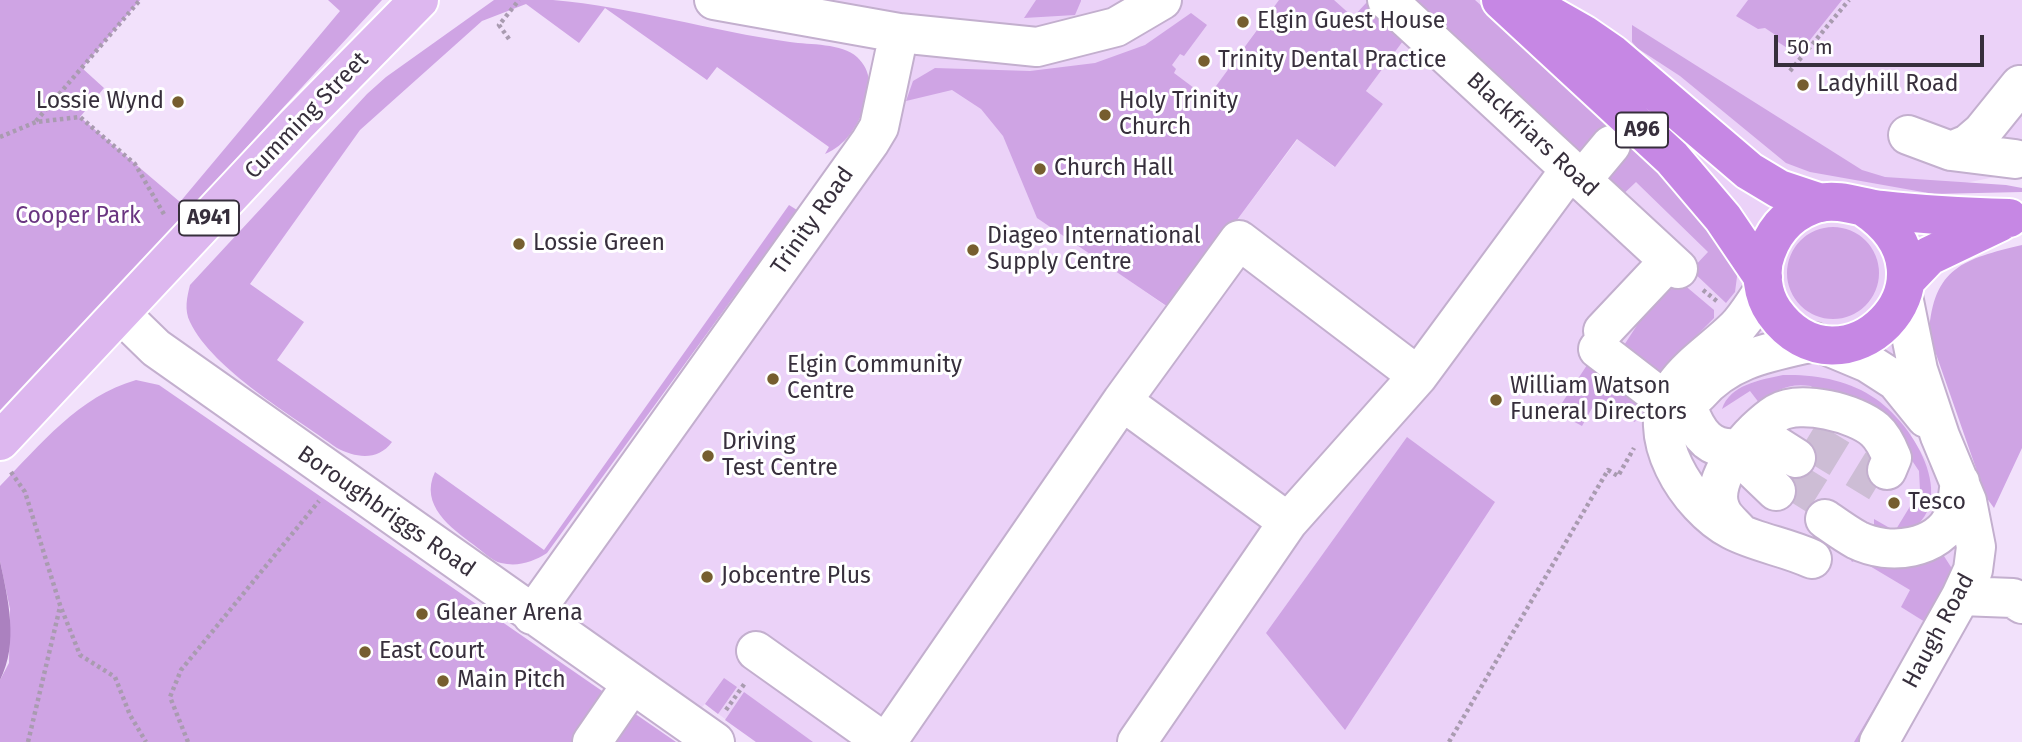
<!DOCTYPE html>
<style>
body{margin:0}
#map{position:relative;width:2022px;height:742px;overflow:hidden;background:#f2e1fb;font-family:"Fira Sans",sans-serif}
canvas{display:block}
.scale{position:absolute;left:1774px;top:35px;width:210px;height:32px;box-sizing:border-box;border:4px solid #372f3c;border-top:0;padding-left:9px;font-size:21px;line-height:24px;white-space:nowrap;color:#372f3c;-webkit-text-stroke:5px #fff;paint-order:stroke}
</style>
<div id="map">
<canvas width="2022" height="742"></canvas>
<div class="scale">50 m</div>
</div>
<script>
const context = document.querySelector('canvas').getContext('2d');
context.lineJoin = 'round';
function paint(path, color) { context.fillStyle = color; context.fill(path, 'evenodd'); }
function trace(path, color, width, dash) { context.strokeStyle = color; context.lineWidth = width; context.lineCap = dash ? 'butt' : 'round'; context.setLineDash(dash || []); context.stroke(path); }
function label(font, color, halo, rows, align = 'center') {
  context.font = font + ' "Fira Sans",sans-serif'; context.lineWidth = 6; context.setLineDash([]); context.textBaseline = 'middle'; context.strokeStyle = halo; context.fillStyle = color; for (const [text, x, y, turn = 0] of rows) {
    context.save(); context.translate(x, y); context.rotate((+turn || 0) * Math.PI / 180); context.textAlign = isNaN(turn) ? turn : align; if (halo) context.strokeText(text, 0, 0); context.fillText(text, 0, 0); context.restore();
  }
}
paint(new Path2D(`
 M794,0H1153L1062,38Z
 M1170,0H2022V151L2000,176L1925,191L1928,274L1917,297L1911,436L1945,491L1960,558L1859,742H756L705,704L689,720L538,613L882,128L902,36L1037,50ZM1265,18L1406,37L1366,91L1383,104L1334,167L1298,139L1170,309L1097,258Z`), '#ebd2f8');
paint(new Path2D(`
 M0,0H140L82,68L104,88L80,117L180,202L340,11L328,0H382L0,416Z
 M494,0C514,0 534,0 553,0C633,7 711,31 790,42C810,45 842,43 857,57C872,71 871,88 865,106C857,127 846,145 825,154L829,147L717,67L707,80L605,8L579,43L526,4L482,21L360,130L250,284L304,322L277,360L392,442C378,461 356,458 337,448C293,416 213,370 190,322C184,310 187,297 190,285L367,94L386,77Z
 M1036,0H1081V1L1075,15L1024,18Z
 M1279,0H1334L1353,17L1368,1L1406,37L1366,91L1383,104L1335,167L1297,139L1171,309L1037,218L1003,136L981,109L952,90L906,101L913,81L935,68L1030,71L1095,63L1145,45L1191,13L1207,25L1184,56L1180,54L1172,65L1176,69L1174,73L1206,97L1197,112Z
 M1397,0H1475L1681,185L1738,269L1735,292L1726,303L1691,270L1708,252L1636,182L1618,199Z
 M1748,0H1842L1798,55L1778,42L1777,36L1765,28L1758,29L1736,16Z
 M1632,25L1862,170L1885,177L2006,185L2022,188V192L1934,194L1810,172L1786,163L1680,76L1637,48L1632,42Z
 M789,205L797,210L547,553C533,562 518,567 501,563C492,561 482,551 474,545C451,528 419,505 435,472L544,550Z
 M1787 273a46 46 0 1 1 92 0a46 46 0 1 1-92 0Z
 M2022,245V448L1994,508L1986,497L1929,334C1933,267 1964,259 2022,245Z
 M1676,278L1714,310V318L1653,380L1619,353L1654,299Z
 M1593,356L1646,395L1635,422L1596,401L1582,426L1556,412Z
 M1783,375C1814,374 1850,380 1876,399C1920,430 1967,517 1891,539L1874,529V519L1895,531L1920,490L1919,471L1884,419L1838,398L1819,395L1811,386C1789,383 1776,389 1760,404L1750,391L1722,409C1730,385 1759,380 1783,375Z
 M136,380L159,385L676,742H0V680L9,663L10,609L0,561V486C40,445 79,396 136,380Z
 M1407,437L1495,502L1345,730L1266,633Z
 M1859,552C1889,568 1912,575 1942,553L1951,567L1954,582L1859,742H1854L1925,622L1901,607L1910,590L1858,559L1852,562L1850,558Z
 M724,678L737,687L718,714L705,704Z
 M744,692L813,742H756L725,720Z`), '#cfa4e4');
paint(new Path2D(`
 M0,561C8,599 19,643 0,680Z`), '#ab81bf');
trace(new Path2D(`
 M1807,439L1879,483
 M1785,476L1833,506`), '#cdbdd5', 38, [38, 19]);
const minor = new Path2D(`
 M714,0L899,33
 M1387,0L1678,269
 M1908,135L1951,151L1968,144L1982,132L2020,85
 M1951,151L2015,159
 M1581,181L1611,145
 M1764,290C1755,302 1747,317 1736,328C1716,348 1690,364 1674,387C1641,433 1688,507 1732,530C1757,543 1786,547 1812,559
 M120,313L156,348L715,742
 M1603,331L1669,261
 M1825,345L1868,363L1896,381L1926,418
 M1598,349L1655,393L1689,410C1697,433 1710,451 1737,448L1752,468L1776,491
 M1418,376L1569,171
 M1698,394C1729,358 1770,352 1814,342
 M1122,401L1239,240L1418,376L1288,522
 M1755,432L1796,458
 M1825,519C1835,526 1846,534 1857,540C1889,556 1939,550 1954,515C1958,505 1958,493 1960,482
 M1738,531C1733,525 1724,518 1721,510C1706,479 1753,428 1777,413C1800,399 1856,413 1875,430C1883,437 1888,448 1892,458L1887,470
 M1961,596L2013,598L2022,604
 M532,615L870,142L879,127L899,33L1037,47L1116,27L1162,0
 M756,651L884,742
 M592,742L632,684
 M887,742L1122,401L1288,522L1137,742
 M1879,742L1961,596L1973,570L1976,547L1967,501L1940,436L1918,370L1903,296`);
const major = new Path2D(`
 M0,441L297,124L419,0`);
const highway = new Path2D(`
 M1501,0L1672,158L1723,218L1763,277
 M1523,0L1583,34L1612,54L1749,171L1779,189L1821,203
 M1865,208C1973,280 1841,406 1774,312C1762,295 1759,270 1767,251C1776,227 1793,210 1819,203C1840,198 1861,208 1882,210C1925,215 1967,217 2009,218
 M1907,279L1929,256L2000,222`);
trace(minor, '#c3afce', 42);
trace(major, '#fff', 42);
trace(highway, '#fff', 42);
trace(new Path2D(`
 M509,39L499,25L519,0
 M1790,71L1849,0
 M36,121L140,0
 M0,137L36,122L80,117L135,164L165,216
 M1703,290L1718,302
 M11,472L25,492L60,605L80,655L115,677L130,715L146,742
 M726,710L745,683
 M28,742L60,607
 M188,742L170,697L181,670L319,501
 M1449,742L1608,470L1618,476L1634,448`), '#a99bb0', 4.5, [3.5, 3.5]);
trace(minor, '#fff', 38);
trace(major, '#ddb7ef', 38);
trace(highway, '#c687e4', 38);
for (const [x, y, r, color] of [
 [1243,22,7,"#765e2f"],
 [1204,61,7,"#765e2f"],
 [1803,85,7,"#765e2f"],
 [178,102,7,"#765e2f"],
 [1105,115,7,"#765e2f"],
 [1040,169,7,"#765e2f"],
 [519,244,7,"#765e2f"],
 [973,250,7,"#765e2f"],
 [773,379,7,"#765e2f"],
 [1496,400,7,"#765e2f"],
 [708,456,7,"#765e2f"],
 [1894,503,7,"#765e2f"],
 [707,577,7,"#765e2f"],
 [422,614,7,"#765e2f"],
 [365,652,7,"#765e2f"],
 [443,681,7,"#765e2f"]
]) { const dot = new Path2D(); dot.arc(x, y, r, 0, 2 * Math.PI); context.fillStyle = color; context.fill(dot); trace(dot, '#fff', 2.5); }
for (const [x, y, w] of [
 [1642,130,52],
 [209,218,60]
]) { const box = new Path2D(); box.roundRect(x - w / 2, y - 17.5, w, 35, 5); context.fillStyle = '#fff'; context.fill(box); trace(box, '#372f3c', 2); }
label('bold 21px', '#372f3c', null, [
 ["A96",1642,130],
 ["A941",209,218]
]);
label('23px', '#372f3c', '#fff', [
 ["Elgin Guest House",1257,22],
 ["Trinity Dental Practice",1218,61],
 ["Ladyhill Road",1817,85],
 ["Lossie Wynd",164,102,"right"],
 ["Holy Trinity",1119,102],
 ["Church",1119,128],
 ["Church Hall",1054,169],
 ["Diageo International",987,237],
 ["Supply Centre",987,263],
 ["Lossie Green",533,244],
 ["Elgin Community",787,366],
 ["Centre",787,392],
 ["William Watson",1510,387],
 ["Funeral Directors",1510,413],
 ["Driving",722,443],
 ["Test Centre",722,469],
 ["Tesco",1908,503],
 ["Jobcentre Plus",721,577],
 ["Gleaner Arena",436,614],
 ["East Court",379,652],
 ["Main Pitch",457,681]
], 'left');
label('23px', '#372f3c', '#fff', [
 ["Cumming Street",307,116,-46],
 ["Blackfriars Road",1532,135,43],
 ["Trinity Road",813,221,-55],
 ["Boroughbriggs Road",386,512,35],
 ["Haugh Road",1939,631,-62]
]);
label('23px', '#6a3581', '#fff', [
 ["Cooper Park",78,217]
]);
</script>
